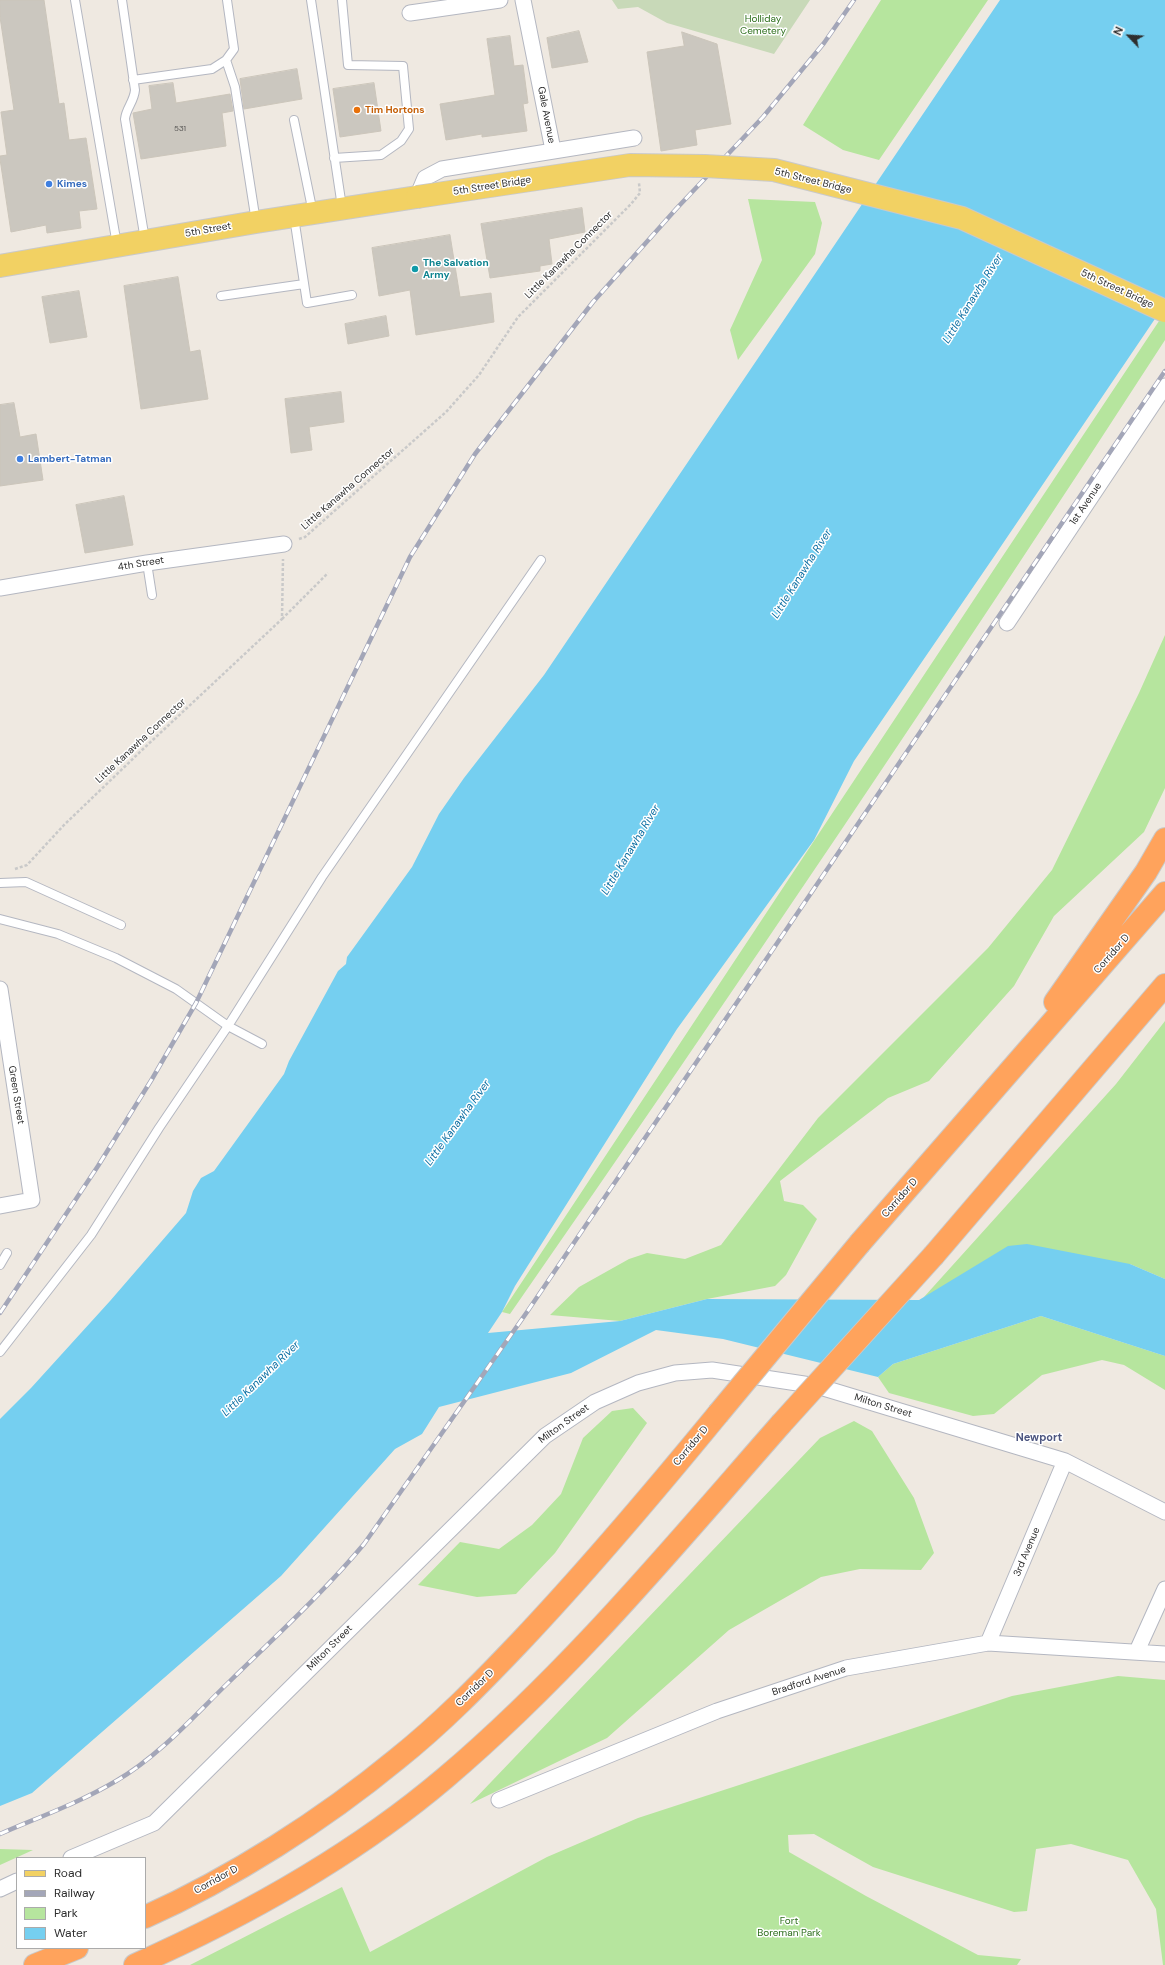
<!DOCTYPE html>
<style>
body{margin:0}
#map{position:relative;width:1165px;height:1965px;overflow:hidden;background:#efe9e1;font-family:"DM Sans",sans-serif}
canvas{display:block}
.legend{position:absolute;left:16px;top:1857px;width:130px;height:92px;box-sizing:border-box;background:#fff;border:1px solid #ababab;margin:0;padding:5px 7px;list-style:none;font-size:12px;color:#2e2e2e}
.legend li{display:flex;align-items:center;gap:8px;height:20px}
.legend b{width:20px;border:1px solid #ababab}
.north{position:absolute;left:1109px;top:16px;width:40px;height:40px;-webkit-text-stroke:3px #fff;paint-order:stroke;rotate:295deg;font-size:11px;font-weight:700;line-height:16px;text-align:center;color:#2e2e2e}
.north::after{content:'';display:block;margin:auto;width:14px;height:18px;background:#2e2e2e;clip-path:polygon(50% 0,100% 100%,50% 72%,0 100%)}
</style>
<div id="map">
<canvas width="1165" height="1965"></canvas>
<ul class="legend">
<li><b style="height:5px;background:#f2d163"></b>Road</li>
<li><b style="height:5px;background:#a3a6b8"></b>Railway</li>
<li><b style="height:11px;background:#b6e59e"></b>Park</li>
<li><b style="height:11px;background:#75cff0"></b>Water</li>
</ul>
<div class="north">N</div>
</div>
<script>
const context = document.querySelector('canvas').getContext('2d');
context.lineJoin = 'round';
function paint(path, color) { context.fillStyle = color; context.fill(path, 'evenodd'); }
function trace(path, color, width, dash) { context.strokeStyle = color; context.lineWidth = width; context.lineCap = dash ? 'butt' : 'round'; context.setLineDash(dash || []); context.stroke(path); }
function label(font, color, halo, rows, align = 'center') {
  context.font = font + ' "DM Sans",sans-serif'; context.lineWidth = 3; context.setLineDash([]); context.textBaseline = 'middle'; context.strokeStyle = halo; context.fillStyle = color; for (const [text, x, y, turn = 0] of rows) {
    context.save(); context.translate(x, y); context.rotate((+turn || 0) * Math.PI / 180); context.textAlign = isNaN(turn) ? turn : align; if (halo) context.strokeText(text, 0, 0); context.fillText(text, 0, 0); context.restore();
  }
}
paint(new Path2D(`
 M881,0H988L879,160L843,150L803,125Z
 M748,199L815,202L822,223L815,254L738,360L730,330L762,260Z
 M1165,312V340C952,669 733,993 510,1314L502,1312C723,979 943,645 1165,312Z
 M1165,635V788L1144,832L1054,916L1014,986L929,1081L888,1098L780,1181L784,1201L803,1205L817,1219L786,1275L775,1286L707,1299L620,1321L550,1315L579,1287L629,1259L647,1253L685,1259L721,1245L818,1118L988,948L1052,870L1139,693Z
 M1165,1021V1279L1130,1264L924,1297L1116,1084Z
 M1041,1316L1165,1356V1390L1124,1365L1102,1360L1042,1375L994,1414L973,1416L889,1393L878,1377L893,1364Z
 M633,1408L647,1423L555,1553L516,1594L477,1597L418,1585L460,1542L499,1549L532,1525L561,1494L583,1438L612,1411Z
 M854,1421L872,1431L914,1498L934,1553L921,1570L860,1569L821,1577L729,1630L607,1738L470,1804L820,1438Z
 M1118,1676L1165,1680V1965H1163L1156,1909L1128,1860L1071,1844L1036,1849L1027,1911L1014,1912L873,1867L814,1834L788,1835L789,1852L866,1896L978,1955L1021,1959L1017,1965H190L342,1887L370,1952L547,1857L638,1818L1012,1696Z
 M0,1849L33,1850L0,1865Z`), '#b6e59e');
paint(new Path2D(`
 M612,0H810L774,54L667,23L638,7L618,9Z`), '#c8d9b8');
paint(new Path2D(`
 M1000,0H1165V304L991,561L854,761L814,840L677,1029L515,1286L502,1312L488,1333L620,1321L707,1299L919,1300L1008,1246L1027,1244L1130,1264L1165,1279V1356L1041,1316L893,1364L878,1377L723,1339L656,1330L571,1373L439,1407L422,1434L395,1449L281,1576L32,1793L0,1806V1419L31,1388L110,1301L186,1213L193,1191L201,1178L214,1171L284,1074L289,1061L338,971L346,964L347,957L412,867L439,814L464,778L544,675Z`), '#75cff0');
const building = new Path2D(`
 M0,0H44L59,104L64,103L69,140L86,138L97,209L79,211L81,228L47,233L46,225L11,232L0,159V156L7,155L1,112L14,110L0,17Z
 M579,31L588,62L552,68L547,38Z
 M682,32L717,44L731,124L695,130L697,145L661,151L647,52L684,46Z
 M510,36L514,66L523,65L528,103L523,104L527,131L482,137V134L446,140L440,104L495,95L487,39Z
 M297,69L302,99L244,109L240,79Z
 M173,83L176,103L230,94L233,111L222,113L226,146L141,159L133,113L152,109L149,86Z
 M374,83L381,131L340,137L333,89Z
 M582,208L585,232L549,239L552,264L540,266V271L490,278L481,224Z
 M450,235L460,297L491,293L494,322L416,335L410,290L379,296L372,248Z
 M178,277L190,352L200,350L208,399L141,409L124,286Z
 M79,291L87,337L50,343L42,297Z
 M386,316L389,336L348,344L345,324Z
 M341,392L344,422L309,427L312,450L291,453L285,399Z
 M14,403L20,437L36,434L43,480L0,486V405Z
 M124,496L133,545L85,553L76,505Z`);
paint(building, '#cbc7bf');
trace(building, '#cbc5ba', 1);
const service = new Path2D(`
 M75,0L117,245
 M122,0L135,90C134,102 126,108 125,119L145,240
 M311,0L342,207
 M226,60L235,87L256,222
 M133,80L212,69L226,60L234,49L227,0
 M294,120L313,213
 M334,158L381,155L401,141L409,129L403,66L348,65L342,0
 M294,217L307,303L352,295
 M221,296L304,284
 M147,563L152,595
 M0,883L26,882L121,925
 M0,919L58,934L116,958L176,989L228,1026L262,1044
 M0,1265L7,1253
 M0,1352L91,1235L159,1128L228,1026L322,877L541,560`);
const minor = new Path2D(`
 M523,0L553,150
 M410,13L500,0
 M417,197L425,178L442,169L634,138
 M0,588L147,563L284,544
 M1007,623L1165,386
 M0,989L32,1200L0,1206
 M988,1643L1065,1461
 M1137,1651L1165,1589
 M499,1800L717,1711L846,1668L988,1643L1165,1654
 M71,1858L154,1823L545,1436L595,1402L638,1383L675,1373L712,1370L817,1386L1065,1461L1165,1512
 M0,1889L17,1881`);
const primary = new Path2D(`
 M0,266L256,222L417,197`);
const motorway = new Path2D(`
 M1055,1002L1146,872L1165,839
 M860,1243L1165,893
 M934,1255L1165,985
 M145,1917C232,1878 323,1820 397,1759C441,1724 481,1683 520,1642C589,1569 654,1492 718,1414
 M35,1965L77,1948
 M135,1965C245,1916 353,1856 445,1778C570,1672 674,1546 781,1424`);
trace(service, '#b4b7c1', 10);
trace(minor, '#b4b7c1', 17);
trace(primary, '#c9c9c9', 24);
trace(motorway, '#c9c9c9', 24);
trace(new Path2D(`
 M299,539L305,537L446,412L479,375L518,317L631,204L640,193L639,183
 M282,619L328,573
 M15,869L27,865L64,825L141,751L282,619L283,559`), '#c9c9c9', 2.5, [3, 2]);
trace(service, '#fff', 8);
trace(minor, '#fff', 15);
trace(primary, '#f2d163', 22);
trace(motorway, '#ffa35c', 22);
const rail = new Path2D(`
 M0,1313L98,1166L152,1079L196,1003L410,557L475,454L593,302L677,208L763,117L824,43L854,0
 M0,1834C39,1817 79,1803 116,1781C159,1756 193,1717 229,1682C275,1637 323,1593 364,1544L527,1312L1165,371`);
trace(rail, '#a3a6b8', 4.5);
trace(rail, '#fff', 3, [9]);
const primaryBridge = new Path2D(`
 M417,197L630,165L705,166L774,170L962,218L1165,311`);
const motorwayBridge = new Path2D(`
 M718,1414L860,1243
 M781,1424L934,1255`);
trace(primaryBridge, '#c9c9c9', 24, []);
trace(motorwayBridge, '#c9c9c9', 24, []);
trace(primaryBridge, '#f2d163', 22);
trace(motorwayBridge, '#ffa35c', 22);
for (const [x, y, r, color] of [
 [357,110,4,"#e8710a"],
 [49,184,4,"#3f7fe0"],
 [415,269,4,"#0f9aa8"],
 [20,459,4,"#3f7fe0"]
]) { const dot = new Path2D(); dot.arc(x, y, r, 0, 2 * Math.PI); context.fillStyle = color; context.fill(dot); trace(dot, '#fff', 1.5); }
label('8px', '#555452', null, [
 ["531",180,129]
]);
label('10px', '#2c6e1b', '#fff', [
 ["Holliday",763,19],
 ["Cemetery",763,31],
 ["Fort",789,1921],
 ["Boreman Park",789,1933]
]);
label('bold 10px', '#c56008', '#fff', [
 ["Tim Hortons",365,110]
], 'left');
label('10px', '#2e2e2e', '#fff', [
 ["Gale Avenue",546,115,79],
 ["5th Street Bridge",813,181,14],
 ["5th Street Bridge",492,186,-9],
 ["5th Street",208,230,-10],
 ["Little Kanawha Connector",569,255,-45],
 ["5th Street Bridge",1117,289,25],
 ["Little Kanawha Connector",348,489,-41],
 ["1st Avenue",1086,504,-56],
 ["4th Street",141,564,-9],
 ["Little Kanawha Connector",141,741,-43],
 ["Corridor D",1112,954,-49],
 ["Green Street",16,1095,81],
 ["Corridor D",900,1198,-49],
 ["Milton Street",883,1406,17],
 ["Milton Street",564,1424,-36],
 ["Corridor D",691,1446,-50],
 ["3rd Avenue",1027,1552,-67],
 ["Milton Street",330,1648,-45],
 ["Bradford Avenue",809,1681,-18],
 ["Corridor D",475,1688,-44],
 ["Corridor D",216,1880,-29]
]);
label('bold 10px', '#366cbe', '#fff', [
 ["Kimes",57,184],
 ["Lambert-Tatman",28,459]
], 'left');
label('bold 10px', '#0d838f', '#fff', [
 ["The Salvation",423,263],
 ["Army",423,275]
], 'left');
label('italic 11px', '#0d6fa3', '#fff', [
 ["Little Kanawha River",973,299,-58],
 ["Little Kanawha River",802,574,-58],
 ["Little Kanawha River",631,850,-59],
 ["Little Kanawha River",458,1123,-54],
 ["Little Kanawha River",261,1379,-44]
]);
label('bold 11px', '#4d5680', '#fff', [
 ["Newport",1039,1438]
]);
</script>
